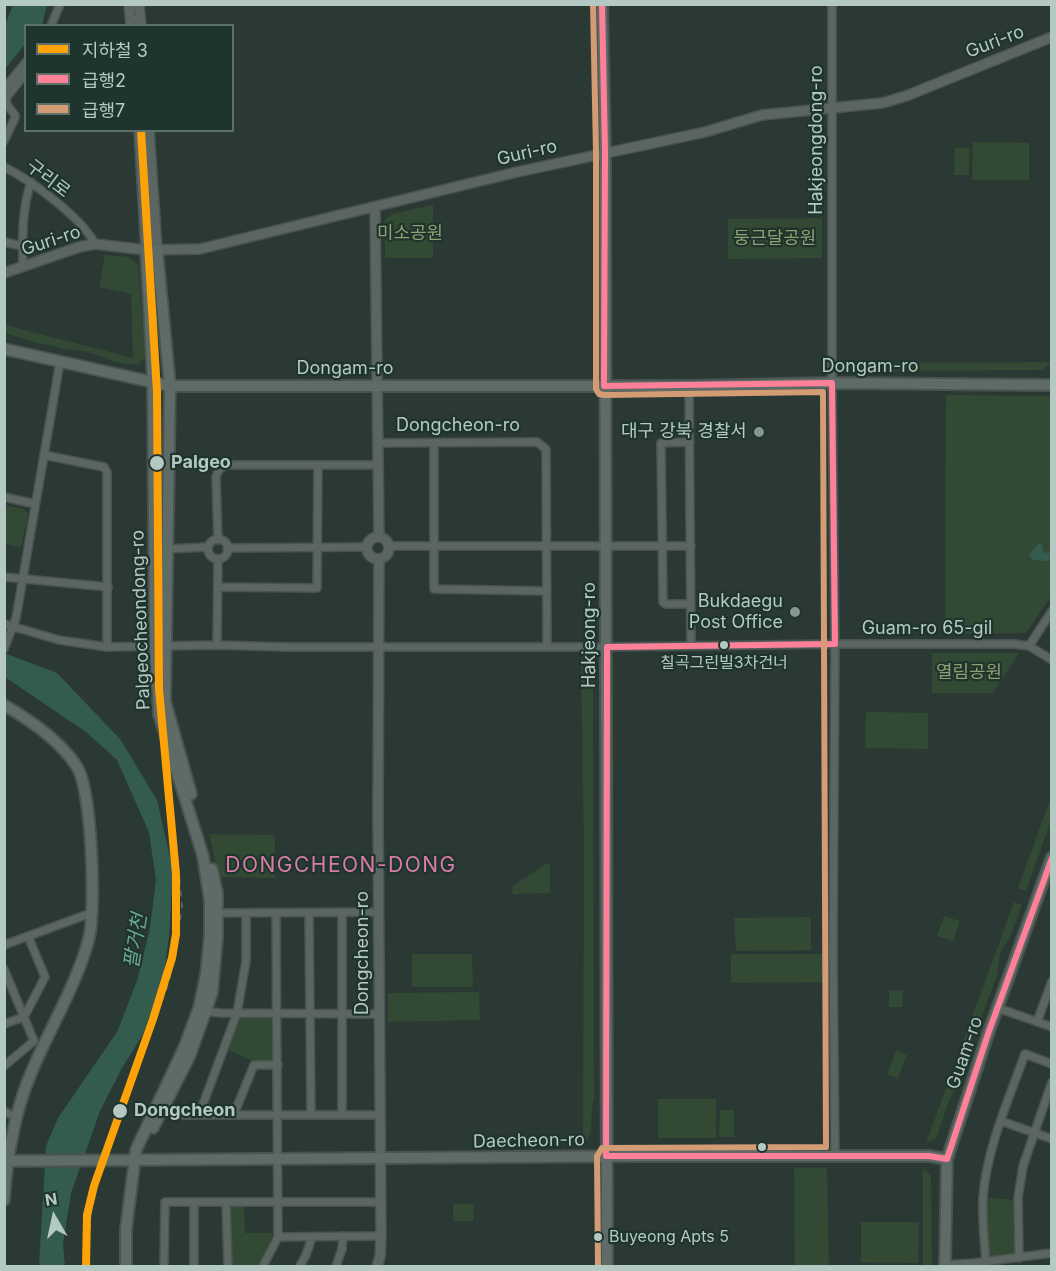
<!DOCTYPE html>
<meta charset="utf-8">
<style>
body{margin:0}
#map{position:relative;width:1056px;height:1271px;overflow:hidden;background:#2b3934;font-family:Inter,"Noto Sans KR",sans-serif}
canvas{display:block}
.frame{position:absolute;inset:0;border:6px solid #b5c9c3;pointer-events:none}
.legend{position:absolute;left:24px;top:24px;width:210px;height:108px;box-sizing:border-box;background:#1e342d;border:2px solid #5a7069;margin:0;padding:8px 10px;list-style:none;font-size:18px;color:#b5c9c3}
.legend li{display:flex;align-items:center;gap:12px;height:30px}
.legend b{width:30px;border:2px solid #5a7069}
.north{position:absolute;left:24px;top:1187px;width:60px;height:60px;-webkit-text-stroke:4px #1e342d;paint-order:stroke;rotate:351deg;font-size:16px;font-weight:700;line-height:24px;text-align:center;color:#b5c9c3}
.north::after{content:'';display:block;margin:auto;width:21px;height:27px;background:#b5c9c3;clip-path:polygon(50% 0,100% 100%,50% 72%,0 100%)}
</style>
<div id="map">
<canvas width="1056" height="1271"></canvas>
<div class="frame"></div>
<ul class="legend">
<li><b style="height:8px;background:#fda208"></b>지하철 3</li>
<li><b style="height:8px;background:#ff8098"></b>급행2</li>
<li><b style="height:8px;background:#d39c74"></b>급행7</li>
</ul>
<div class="north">N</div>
</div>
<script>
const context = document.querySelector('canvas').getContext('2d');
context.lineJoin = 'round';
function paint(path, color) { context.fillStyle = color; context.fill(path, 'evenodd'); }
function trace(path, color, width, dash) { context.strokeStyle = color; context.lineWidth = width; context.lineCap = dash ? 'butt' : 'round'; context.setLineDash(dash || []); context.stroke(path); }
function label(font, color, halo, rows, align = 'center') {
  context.font = font + ' Inter,"Noto Sans KR",sans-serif'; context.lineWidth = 4.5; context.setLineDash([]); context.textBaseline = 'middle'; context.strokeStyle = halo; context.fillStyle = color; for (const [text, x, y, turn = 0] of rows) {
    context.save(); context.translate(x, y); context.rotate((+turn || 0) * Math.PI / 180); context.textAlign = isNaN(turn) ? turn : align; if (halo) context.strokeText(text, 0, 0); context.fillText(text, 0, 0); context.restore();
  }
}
paint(new Path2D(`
 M973,142L1029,143V180H972Z
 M955,148H969V175H954Z
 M433,205V258H385V220L392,214Z
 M822,218V258L728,259V219Z
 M105,255L129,257L138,264L145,357L139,364C119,367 105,356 86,352C80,350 74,350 68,349C47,346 25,339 5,333V325L133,358L131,294L99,287Z
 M1051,362L1043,370L850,371L841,363Z
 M946,395L1051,396V596L1026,633L945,634Z
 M5,505L23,509L28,514L21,548L5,544Z
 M932,653H1019L993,693H932Z
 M581,657H584L593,667L594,1098C588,1119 597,1128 583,1147L584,847Z
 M866,712L928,713V749L865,748Z
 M1051,797V820L1026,891L1018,888Z
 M209,834L275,835V878L219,877Z
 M546,864H550V893L512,894L513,886Z
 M1014,902L1022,905L1010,937L1000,953L997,975L954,1091L948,1103L936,1139L926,1143Z
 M944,916L960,921L953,941L937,936Z
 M811,917V950L736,951L734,918Z
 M412,954H472L473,987H412Z
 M731,954H824V982L731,983Z
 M889,990H903L902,1007H889Z
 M479,992L480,1020L388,1022V993Z
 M242,1018H270L275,1022V1059L271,1063L256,1062L228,1050L239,1022Z
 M896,1051L907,1055L898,1078L887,1075Z
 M658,1099H716V1138H658Z
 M720,1110H734V1137H719Z
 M794,1168H827L829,1266H795Z
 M923,1168L931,1176L932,1266H923Z
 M986,1197L1014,1200L1013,1225L1016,1250L1013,1255L993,1257L989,1253L986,1219Z
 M453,1204H474L473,1221H453Z
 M229,1205H244L245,1233H273L259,1266H230Z
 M861,1222H919L918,1263L861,1262Z`), '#324934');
paint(new Path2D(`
 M13,5H47L42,25L26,26L25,44L5,69V25Z
 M1038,544H1042L1044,553L1051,552V559L1048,561L1033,560L1029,555Z
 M4,653L57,673L120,739L157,800L173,870L169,936L163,980L142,1036L122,1068L100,1111L71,1193L63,1244L65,1266H39L46,1146L58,1118L117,1032L137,981L150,928L156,880L149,832L117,760L86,732L5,677Z`), '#335c4e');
const minor = new Path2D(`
 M832,4V383L835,644L833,950L835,1156
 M51,26L60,4
 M4,89L26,62
 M4,141L15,118V115L7,105L6,98L26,73
 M4,167C31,180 82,218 95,244
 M4,242L22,246
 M23,267C22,238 22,209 31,182
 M689,386L691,645
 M690,442L661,443L663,602L666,604H691
 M378,443L537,442L546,449L547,646
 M434,443V589L547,591
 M44,455L104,467L107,472V647
 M4,497L35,504
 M208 549a10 10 0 1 1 20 0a10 10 0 1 1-20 0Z
 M218,540L216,477L219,469L227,465H377
 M389,546H691
 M227,548L367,547
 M167,549L208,547
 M4,577L108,587
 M218,587L317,588L318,465
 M4,624L59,640L107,647L217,645L286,647H607L835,644H1014L1029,646L1052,660
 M217,645L218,559
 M1029,646L1052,611
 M4,649L16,618L60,362
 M217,913L379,912
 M309,913L311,1114
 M4,945L91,913
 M4,969L34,1041
 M998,1008L1052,1027
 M205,1011L220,1013L380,1014
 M1037,1022L1052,981
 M4,1024L24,1017L45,977L28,936
 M4,1066L34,1041
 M4,1111L17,1118
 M162,1111L176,1115H380
 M234,1114L254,1065H278
 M342,1114V913
 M201,1115L202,1107L237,1013L246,961V913
 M1001,1121L1052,1139
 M226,1202L228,1266
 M278,1237L381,1236
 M1019,1258L1018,1198L1023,1166L1052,1082
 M986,1262C984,1240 982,1218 983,1197C987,1148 1008,1101 1025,1054L1052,1064
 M945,1265L974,1263L1052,1253
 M164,1266L165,1202H380
 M194,1266V1202
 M263,1266L278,1237L276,913
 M300,1266L306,1255L312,1237
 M336,1266L342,1249L343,1236`);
const tertiary = new Path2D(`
 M129,4L131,26
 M139,4L141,26
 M139,130L146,250
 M149,130L157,250
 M375,207L379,537
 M4,273L79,247L95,244L146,250L200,249L517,172L705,132L762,115L882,103L906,96L1052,37
 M367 548a11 11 0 1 1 22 0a11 11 0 1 1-22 0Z
 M377,1266L380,1257L381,1236L378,815L379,559`);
const secondary = new Path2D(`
 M602,4L605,152L607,1266
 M157,250L170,386L165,701L191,794
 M4,349L170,386H689L832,383L1052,385
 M4,705C30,720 61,741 77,767C92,790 96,910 89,938C76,987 51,1025 32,1071C14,1112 7,1157 4,1200
 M153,1128L190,1055L212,993L217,939V892L212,869
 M4,1161L643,1156H929L947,1159
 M126,1266V1229L136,1150L184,1048L199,1008L206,975L210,934V901L203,856L159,715L155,646L153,382L146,250
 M945,1266L947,1159L988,1034L1052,857`);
trace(minor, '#495350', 10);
trace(tertiary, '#495350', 12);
trace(secondary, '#495350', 14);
trace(minor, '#5b6662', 7);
trace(tertiary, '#5b6662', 9);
trace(secondary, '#5f6b67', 10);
trace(new Path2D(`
 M135,4L136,26
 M89,1266V1236L92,1203L102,1168L168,985L176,952L182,906L162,686L160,390L144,130`), '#5f6a66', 1.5, [6, 6]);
trace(new Path2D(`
 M602,4L605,152L604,386L832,383L835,644L607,647L606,1156H929L947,1159L988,1034L1052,858`), '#ff8098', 6);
trace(new Path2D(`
 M593,4L596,152V389L599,394L604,395L823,392C826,644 823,895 826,1147L602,1148L597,1156L598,1266`), '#d39c74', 6);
trace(new Path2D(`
 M86,1266L87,1215L94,1186L153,1019L172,958L176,934V874L159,689L157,392L141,130`), '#fda208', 8);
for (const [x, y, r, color] of [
 [759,432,6,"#859791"],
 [157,463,8,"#b5c9c3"],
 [795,612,6,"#859791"],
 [724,645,5,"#b5c9c3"],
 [120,1111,8,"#b5c9c3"],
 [762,1147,5,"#b5c9c3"],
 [598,1237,5,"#b5c9c3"]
]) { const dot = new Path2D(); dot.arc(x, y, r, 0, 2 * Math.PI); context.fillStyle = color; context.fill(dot); trace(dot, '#1e342d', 2); }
label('16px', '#b5c9c3', '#1e342d', [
 ["칠곡그린빌3차건너",724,663],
 ["Buyeong Apts 5",609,1237,"left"]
]);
label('18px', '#b5c9c3', '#1e342d', [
 ["Guri-ro",995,42,-21],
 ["Hakjeongdong-ro",817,140,-90],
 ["Guri-ro",527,153,-13],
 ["구리로",48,179,37],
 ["Guri-ro",51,241,-18],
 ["Dongam-ro",870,367],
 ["Dongam-ro",345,369],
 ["Dongcheon-ro",458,426],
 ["Palgeocheondong-ro",141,620,-92],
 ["Guam-ro 65-gil",927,629],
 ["Hakjeong-ro",590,635,-90],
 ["Dongcheon-ro",363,953,-90],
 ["Guam-ro",965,1053,-71],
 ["Daecheon-ro",529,1141,-1]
]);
label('18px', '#919f73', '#1e342d', [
 ["미소공원",410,234],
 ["둥근달공원",775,239],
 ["열림공원",969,673]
]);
label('18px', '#b5c9c3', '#1e342d', [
 ["대구 강북 경찰서",747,432],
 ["Bukdaegu",783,602],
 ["Post Office",783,623]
], 'right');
label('bold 18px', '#b5c9c3', '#1e342d', [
 ["Palgeo",171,463],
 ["Dongcheon",134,1111]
], 'left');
label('italic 20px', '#6ea895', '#1e342d', [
 ["팔거천",136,941,-81]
]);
context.letterSpacing = '1.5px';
label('21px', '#da7ca8', '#1e342d', [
 ["DONGCHEON-DONG",341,866]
]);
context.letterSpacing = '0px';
</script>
